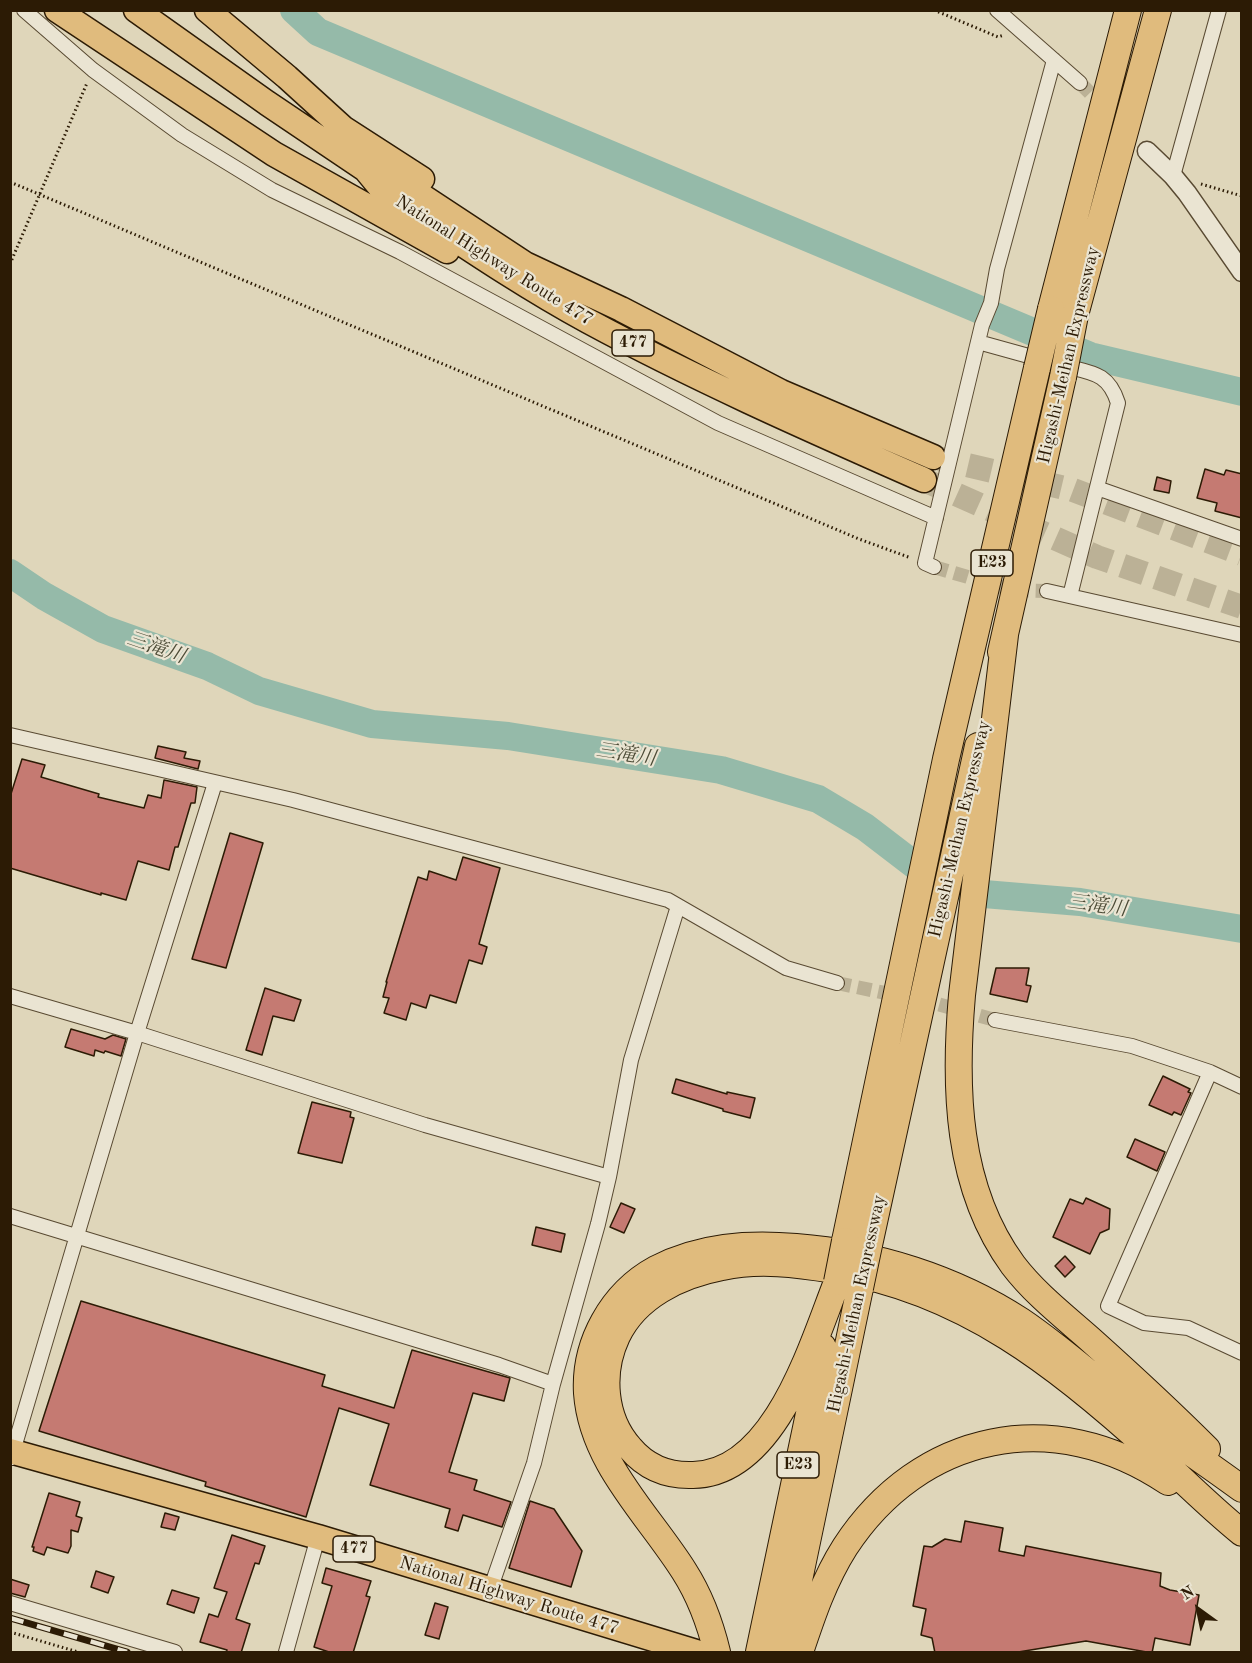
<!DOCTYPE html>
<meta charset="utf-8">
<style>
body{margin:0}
#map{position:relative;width:1252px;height:1663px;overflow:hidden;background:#dfd6ba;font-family:"Old Standard TT",serif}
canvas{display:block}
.frame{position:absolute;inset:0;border:12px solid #2c1b05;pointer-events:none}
.north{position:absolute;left:1168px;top:1579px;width:60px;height:60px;-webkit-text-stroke:4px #eae4d2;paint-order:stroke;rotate:327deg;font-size:16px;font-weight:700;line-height:24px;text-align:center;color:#2c1b05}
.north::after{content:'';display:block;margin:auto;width:21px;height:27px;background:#2c1b05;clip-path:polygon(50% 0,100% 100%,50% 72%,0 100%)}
</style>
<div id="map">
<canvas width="1252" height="1663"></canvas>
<div class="frame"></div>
<div class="north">N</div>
</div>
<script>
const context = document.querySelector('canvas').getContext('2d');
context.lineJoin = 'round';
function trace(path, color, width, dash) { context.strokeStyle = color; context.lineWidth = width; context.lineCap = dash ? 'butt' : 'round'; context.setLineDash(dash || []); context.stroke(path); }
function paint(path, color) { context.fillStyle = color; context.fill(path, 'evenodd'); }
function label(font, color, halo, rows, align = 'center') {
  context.font = font + ' "Old Standard TT","Noto Serif JP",serif'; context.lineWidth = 4.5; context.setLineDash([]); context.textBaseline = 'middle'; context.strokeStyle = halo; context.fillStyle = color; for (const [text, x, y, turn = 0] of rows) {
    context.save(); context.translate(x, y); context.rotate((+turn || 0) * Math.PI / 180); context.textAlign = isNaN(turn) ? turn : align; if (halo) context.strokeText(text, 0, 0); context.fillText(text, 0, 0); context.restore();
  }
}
trace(new Path2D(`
 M294,10L318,32L1090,356L1242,392
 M10,573L44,596L103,629L207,666L259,691L372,724L508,736L721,770L818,799L865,827L929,876L984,894L1080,902L1242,929`), '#95baa9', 28);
const building = new Path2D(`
 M1205,469L1224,475L1226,470L1242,474V518L1215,511L1217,503L1197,498Z
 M1157,477L1171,481L1169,493L1154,490Z
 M158,746L186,752L184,758L200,761L198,769L155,758Z
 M22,759L45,765L41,777L99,794L98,797L144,808L148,795L161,798L164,780L197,787L195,803H191L178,847H175L169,870L138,861L126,900L101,893V895L10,868V797Z
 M230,833L263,843L226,968L192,959Z
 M463,857L500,868L479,944L487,947L482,964L469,960L456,1003L430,995L426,1008L411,1003L406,1020L384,1013L389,998L383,997L387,982H386L418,877L427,880L429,871L456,880Z
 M996,968H1029L1026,985L1031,986L1027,1002L990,994Z
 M265,988L301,1000L294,1021L273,1016L262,1055L246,1050Z
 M71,1029L105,1039L113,1035L126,1039L121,1056L105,1051L104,1053L95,1050L94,1056L65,1047Z
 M1163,1076L1190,1089L1188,1092L1191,1093L1181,1115L1174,1112L1172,1115L1149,1105Z
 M676,1079L727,1094V1092L755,1098L750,1118L723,1111V1109L672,1093Z
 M312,1102L351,1112L350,1117L354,1118L342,1163L298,1153Z
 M1135,1139L1165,1152L1157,1171L1127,1157Z
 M1086,1198L1110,1209L1109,1229L1100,1233L1090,1254L1053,1237L1070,1199L1083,1204Z
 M621,1203L635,1209L624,1233L610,1227Z
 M536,1227L565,1234L561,1252L532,1245Z
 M1065,1256L1075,1267L1065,1277L1055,1266Z
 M81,1301L325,1375L322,1386L394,1408L412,1350L510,1378L504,1401L473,1393L449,1472L477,1480L474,1490L511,1502L502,1527L463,1515L458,1531L445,1527L450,1509L370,1485L389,1424L339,1408L306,1517L205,1486L206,1482L39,1431Z
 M49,1493L80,1502L76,1516L82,1518L78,1532L71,1530V1546L68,1553L47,1547L44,1555L33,1551L34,1547H32Z
 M530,1501L554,1509L582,1551L571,1587L509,1568Z
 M165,1513L179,1517L175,1530L161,1527Z
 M965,1521L1003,1528L999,1551L1024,1556L1026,1546L1161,1573L1160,1586L1170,1590L1199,1595L1190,1645L1155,1638L1152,1653L1086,1641L1012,1653H935L932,1638L921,1635L926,1609L913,1606L924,1546L932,1547L945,1539L961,1542Z
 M232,1535L265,1546L259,1564L255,1563L236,1619L250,1624L241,1653H226L227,1650L200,1642L209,1614L218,1617L227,1592L214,1588Z
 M326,1568L371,1581L366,1596L370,1597L353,1653H332L314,1647L332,1586L322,1583Z
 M96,1571L114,1577L108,1593L91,1587Z
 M10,1579L29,1585L25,1597L10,1593Z
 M172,1590L199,1598L194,1613L167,1604Z
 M435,1603L448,1607L439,1639L425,1635Z`);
paint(building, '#c57a72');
trace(building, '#2c1b05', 1.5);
trace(new Path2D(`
 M1080,83L1106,109
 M934,567L1012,590L1047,591
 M837,983L900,996
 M919,999L995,1020`), '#bbb196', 14, [14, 7]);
trace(new Path2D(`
 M933,457L1073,490L1242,554
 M924,480L1097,557L1242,607`), '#bbb196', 24, [24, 12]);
const minor = new Path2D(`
 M24,10L93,70L182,135L272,190L400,252L718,423L936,518
 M997,10L1080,83
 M1173,176L1219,10
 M978,342L1043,360
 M1061,365C1090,373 1108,371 1118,403L1070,596
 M1097,488L1242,539
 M934,567L925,563L982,325L991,303L997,269L1054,60
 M1047,591L1242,635
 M10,735L293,800L668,900L786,968L837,983
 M10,996L137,1033L425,1125L609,1177
 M995,1020L1132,1046L1210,1072L1242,1087
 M1210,1072L1108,1306L1144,1323L1188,1328L1242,1353
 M10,1216L499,1365L553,1384
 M11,1458L137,1033L215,783
 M490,1590L534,1463L553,1384L598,1224L609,1177L631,1060L678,906
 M10,1603L175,1652
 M286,1652L318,1537`);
const tertiary = new Path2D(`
 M1147,151L1173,176L1187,193L1242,272`);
const trunk = new Path2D(`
 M57,10L274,154L447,251
 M136,10L267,103L365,169L399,181L525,264L621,309L781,392L933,457
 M207,10L287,77L343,128L422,179
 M366,170L385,193C452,237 518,283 588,321C697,380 811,430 924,480
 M10,1451L318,1537L696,1652`);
const motorway = new Path2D(`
 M1051,309L1128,10
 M1075,315L1158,10
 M1005,635L962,995C954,1087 956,1187 1013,1265C1035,1294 1065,1317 1092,1341C1131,1376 1170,1412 1207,1449
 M1001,652L1063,377
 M845,1241L946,759L1037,368
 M869,1245L978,746
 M837,1282C812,1345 775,1474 693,1475C668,1476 646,1467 630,1448C603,1418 600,1372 617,1336C636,1296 680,1275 722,1267C759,1259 797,1264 834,1270C963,1290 1060,1367 1154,1453C1183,1480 1211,1508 1242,1533
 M717,1652C710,1623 700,1596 684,1571C648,1514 592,1463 587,1393C584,1343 612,1293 656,1269C700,1246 748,1243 796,1247C875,1253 955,1278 1021,1321C1067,1352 1107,1390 1151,1424C1181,1446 1212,1467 1242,1489
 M759,1652L823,1347
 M784,1652L860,1288
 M800,1652C812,1616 824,1580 845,1547C920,1432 1054,1405 1168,1482`);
trace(minor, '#594a32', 16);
trace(tertiary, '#594a32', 21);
trace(trunk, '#2c1b05', 27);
trace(motorway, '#2c1b05', 28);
trace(new Path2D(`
 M934,10L998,37L1004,35
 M10,182L859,539L911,558
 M1201,184L1242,196
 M10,264L87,83
 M10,1632L78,1652`), '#2c1b05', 3, [1.5, 3]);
trace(minor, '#eae4d2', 14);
trace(tertiary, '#eae4d2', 18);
trace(trunk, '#e0bb7d', 24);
trace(motorway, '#e0bb7d', 26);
const rail = new Path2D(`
 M10,1618L127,1652`);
trace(rail, '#2c1b05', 7);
trace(rail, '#eae4d2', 4.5, [14]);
const motorwayBridge = new Path2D(`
 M1037,368L1051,309
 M1063,377L1075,315
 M837,1282L845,1241
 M860,1288L869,1245`);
trace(motorwayBridge, '#2c1b05', 28, []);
trace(motorwayBridge, '#e0bb7d', 26);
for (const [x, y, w] of [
 [633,343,42],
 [992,563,42],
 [798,1465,42],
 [354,1549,42]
]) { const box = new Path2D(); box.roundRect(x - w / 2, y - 13, w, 26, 4.5); context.fillStyle = '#eae4d2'; context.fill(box); trace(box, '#2c1b05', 1.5); }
label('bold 16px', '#2c1b05', null, [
 ["477",633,343],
 ["E23",992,563],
 ["E23",798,1465],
 ["477",354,1549]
]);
label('18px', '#2c1b05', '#eae4d2', [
 ["National Highway Route 477",494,261,32],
 ["Higashi-Meihan Expressway",1069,355,-77],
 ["Higashi-Meihan Expressway",960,829,-77],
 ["Higashi-Meihan Expressway",857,1304,-78],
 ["National Highway Route 477",509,1596,17]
]);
label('italic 20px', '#4c4b36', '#eae4d2', [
 ["三滝川",156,648,19],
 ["三滝川",626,755,9],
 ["三滝川",1097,906,8]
]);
</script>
